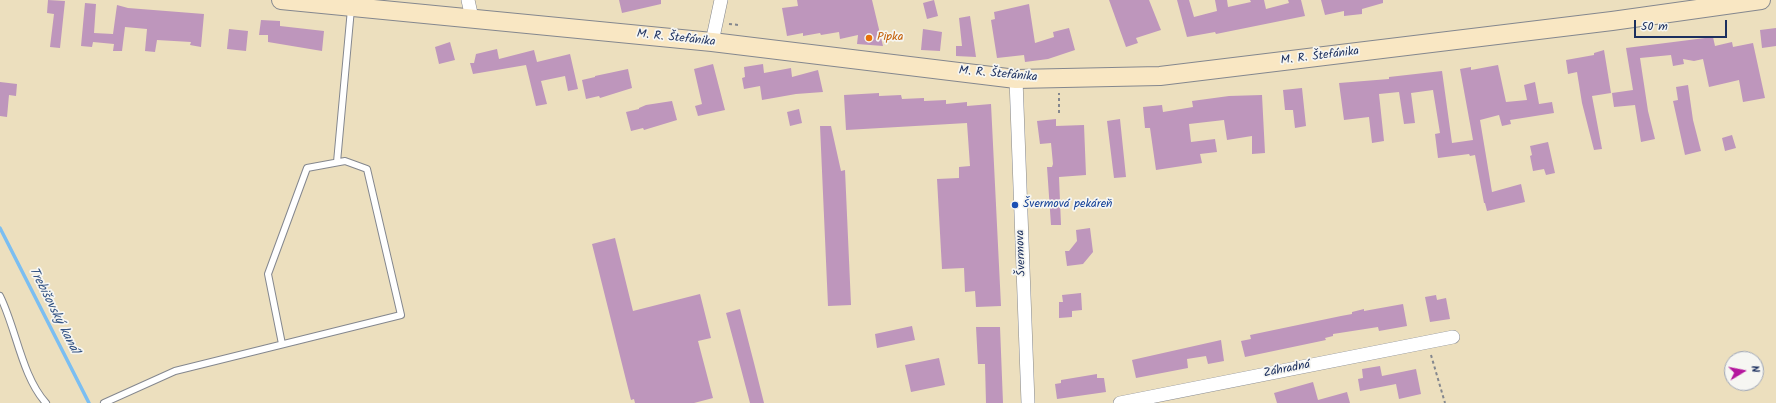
<!DOCTYPE html>
<meta charset="utf-8">
<style>
body{margin:0}
#map{position:relative;width:1776px;height:403px;overflow:hidden;background:#ecdfbe;font-family:Kalam,sans-serif}
canvas{display:block}
.north{position:absolute;left:1724px;top:351px;width:40px;height:40px;box-sizing:border-box;background:#f6f6f2;border:1px solid #9ea6b7;border-radius:50%;rotate:80deg;font-size:11px;font-weight:700;line-height:16px;text-align:center;color:#1b2f5e}
.north::after{content:'';display:block;margin:auto;width:14px;height:18px;background:#b5179e;clip-path:polygon(50% 0,100% 100%,50% 72%,0 100%)}
.scale{position:absolute;left:1634px;top:20px;width:93px;height:18px;box-sizing:border-box;border:2px solid #1b2f5e;border-top:0;padding-left:5px;font-size:12px;line-height:14px;white-space:nowrap;color:#1b2f5e;-webkit-text-stroke:3px #f6f6f2;paint-order:stroke}
</style>
<div id="map">
<canvas width="1776" height="403"></canvas>
<div class="north">N</div>
<div class="scale">50 m</div>
</div>
<script>
const context = document.querySelector('canvas').getContext('2d');
context.lineJoin = 'round';
function trace(path, color, width, dash) { context.strokeStyle = color; context.lineWidth = width; context.lineCap = dash ? 'butt' : 'round'; context.setLineDash(dash || []); context.stroke(path); }
function paint(path, color) { context.fillStyle = color; context.fill(path, 'evenodd'); }
function label(font, color, halo, rows, align = 'center') {
  context.font = font + ' Kalam,sans-serif'; context.lineWidth = 3.5; context.setLineDash([]); context.textBaseline = 'middle'; context.strokeStyle = halo; context.fillStyle = color; for (const [text, x, y, turn = 0] of rows) {
    context.save(); context.translate(x, y); context.rotate((+turn || 0) * Math.PI / 180); context.textAlign = isNaN(turn) ? turn : align; if (halo) context.strokeText(text, 0, 0); context.fillText(text, 0, 0); context.restore();
  }
}
trace(new Path2D(`
 M0,228L89,403`), '#7bbef1', 3.5);
paint(new Path2D(`
 M48,0L65,1L60,48L50,47L54,14L47,13Z
 M619,0H661V4L622,13Z
 M797,0H872L883,46L857,44L858,35L840,39L839,32L821,35L820,33L803,36V33L787,36L782,8L798,6Z
 M934,0L938,16L927,19L923,3Z
 M1109,0H1149L1161,30L1136,38L1138,43L1126,47Z
 M1177,0H1189L1194,17L1217,11L1215,0H1227L1228,7L1251,2L1250,0H1264L1266,9L1289,3L1288,0H1301L1305,16L1216,34L1215,32L1187,37Z
 M1321,0H1383V3L1362,9V14L1344,16V11L1325,15Z
 M85,3L96,4L94,33L113,34L117,5L128,8L204,14L201,47L190,45L191,42L157,40L155,52L145,51L147,29L125,27L122,51H113L114,44L93,42L92,47L81,46Z
 M1029,4L1035,43L1054,37L1053,32L1069,28L1075,50L1048,59L1025,62L1024,55L997,58L991,20L995,19L994,12Z
 M970,16L976,57L956,56V46H962L959,18Z
 M261,20L280,21V26L324,31L322,51L268,42V35H259Z
 M1776,28V46L1762,48L1760,30Z
 M229,29L248,31L246,51L227,49Z
 M923,29L942,32L940,51L921,50Z
 M1713,37L1715,46L1732,42L1733,47L1753,43L1765,98L1743,102L1739,80L1709,87L1703,59L1694,61L1683,59L1684,64L1673,66L1671,55L1640,58L1648,111L1655,139L1641,142L1635,105L1614,107L1612,93L1633,90L1626,48Z
 M450,42L455,60L439,64L435,47Z
 M497,49L499,59L534,50L537,62L570,54L578,89L568,91L565,76L541,81L547,104L536,106L526,65L473,74L470,63H474L476,54Z
 M1604,50L1611,93L1592,96L1602,149L1594,150L1582,103L1577,72L1568,74L1566,60L1594,55V53Z
 M713,64L725,110L698,116L695,106L702,104L694,69Z
 M763,64L764,73L791,68L792,77L818,70L823,92L796,94L762,100L760,86L744,89L742,78L745,77L744,67Z
 M1498,65L1506,102L1527,100L1524,85L1535,82L1539,104L1552,102L1554,113L1510,120L1511,124L1502,126L1499,115L1480,120L1492,192L1521,184L1525,202L1487,211L1485,203H1484L1475,155L1470,156L1469,154L1438,158L1435,134L1440,133L1433,90L1411,93L1415,123L1404,124L1399,92L1379,94L1384,141L1372,143L1369,117L1344,120L1339,83L1389,79V77L1442,71L1452,143L1473,140L1460,69L1471,67V70Z
 M628,69L632,88L600,98L599,96L586,99L582,80L595,77V76Z
 M0,82L17,84L16,96L9,95L7,117L0,116Z
 M1688,85L1693,120L1701,151L1685,155L1673,101L1678,100L1676,87Z
 M1302,88L1306,126L1295,128L1293,110H1285L1283,90Z
 M879,93V96L901,95L902,99L924,98V101L946,100V104L967,102V106L991,104L1001,306L976,307L975,291L965,292L964,268L942,269L937,179L959,178V167L970,166L967,123L846,130L844,95Z
 M1262,95L1265,153L1252,154V136L1227,140L1224,120L1189,124L1191,142L1215,139L1217,152L1200,154L1202,163L1156,170L1150,128H1145L1143,107L1162,105L1163,112L1193,107L1192,101L1229,96Z
 M672,101L677,120L644,130L643,128L631,131L626,112L639,109V108L646,105Z
 M799,109L802,123L790,126L787,112Z
 M1056,119V126L1084,125L1086,175L1059,177L1061,225H1051L1047,167H1052L1053,164L1051,143L1040,144L1037,121Z
 M1120,119L1126,177L1114,178L1107,121Z
 M820,126H831L841,171L845,170L851,305L828,306Z
 M1732,135L1736,148L1725,151L1722,138Z
 M1548,142L1555,173L1546,175L1544,169L1533,171L1530,156L1532,155L1530,146Z
 M1090,228L1093,252L1083,264L1067,266L1065,251H1069L1077,241L1076,230Z
 M615,238L633,311L700,294L711,338L698,341L713,398L694,403H635L634,399L631,400L592,244Z
 M1081,293L1082,310L1072,311V317L1059,318V302H1063L1062,295Z
 M1436,295L1437,300L1446,298L1450,319L1430,322L1425,297Z
 M1403,304L1407,326L1379,331L1378,327L1333,334V336L1325,338L1326,340L1245,357L1241,341L1251,339L1250,335L1341,316L1352,314V312L1364,309V311Z
 M740,309L754,363L764,403H750L736,350L726,313Z
 M912,326L915,340L877,348L875,334Z
 M976,327H1000L1003,403H986L985,364H978Z
 M1221,340L1224,361L1208,364L1206,356L1187,359L1188,368L1136,378L1132,360Z
 M939,358L945,385L911,392L905,365Z
 M1380,366L1382,376L1416,369L1421,394L1399,399L1396,384L1360,391L1358,379L1363,378L1362,369Z
 M1097,374V378H1104L1106,392L1057,399L1055,384L1061,383V380Z
 M1313,382L1318,400L1347,392L1350,403H1277L1274,393Z`), '#be96bc');
const lane = new Path2D(`
 M337,162L351,9
 M0,296C16,328 22,377 46,403
 M104,403L175,371L401,315L367,169L345,161L307,168L268,274L282,344`);
const street = new Path2D(`
 M468,0L472,18
 M712,42L721,0
 M1016,79L1028,403
 M1120,403L1453,337`);
const secondary = new Path2D(`
 M281,0L712,42L1016,79L1160,76L1612,21L1761,0`);
trace(lane, '#84878e', 8);
trace(street, '#84878e', 14);
trace(secondary, '#84878e', 20);
trace(new Path2D(`
 M729,24L739,25
 M1059,113V93
 M1431,355L1445,403`), '#84878e', 2, [3, 3]);
trace(lane, '#fff', 6);
trace(street, '#fff', 13);
trace(secondary, '#f9e7c3', 18);
for (const [x, y, r, color] of [
 [869,38,4,"#e8710a"],
 [1015,205,4,"#1a4fb4"]
]) { const dot = new Path2D(); dot.arc(x, y, r, 0, 2 * Math.PI); context.fillStyle = color; context.fill(dot); trace(dot, '#f6f6f2', 1.5); }
label('12px', '#c56008', '#f6f6f2', [
 ["Pipka",877,38]
], 'left');
label('12px', '#1b2f5e', '#f6f6f2', [
 ["M. R. Štefánika",676,39,6],
 ["M. R. Štefánika",1320,57,-7],
 ["M. R. Štefánika",998,75,5],
 ["Švermova",1022,253,-92],
 ["Záhradná",1287,370,-11]
]);
label('12px', '#164399', '#f6f6f2', [
 ["Švermová pekáreň",1023,205]
], 'left');
label('italic 13px', '#335383', '#f6f6f2', [
 ["Trebišovský kanál",53,311,63]
]);
</script>
